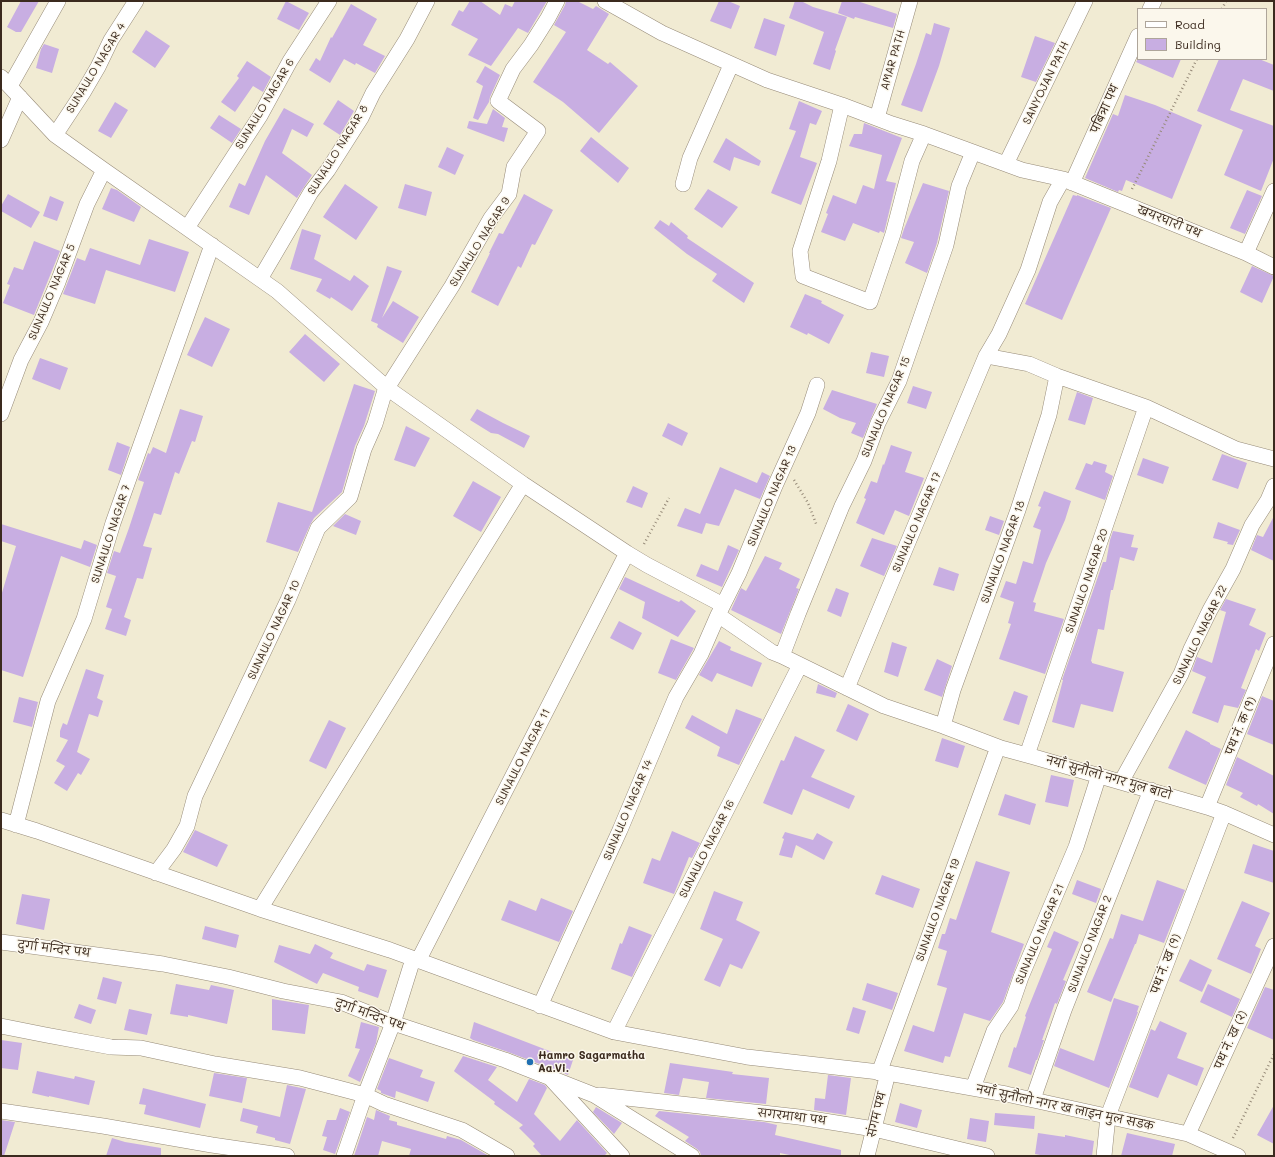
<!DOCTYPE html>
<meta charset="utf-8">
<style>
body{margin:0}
#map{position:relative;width:1275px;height:1157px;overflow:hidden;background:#f1ebd3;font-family:Mali,sans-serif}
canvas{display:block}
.frame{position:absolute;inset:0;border:2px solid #3b2a1e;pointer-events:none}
.legend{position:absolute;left:1137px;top:8px;width:130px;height:52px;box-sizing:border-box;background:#fbf7ec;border:1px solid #aea59a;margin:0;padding:5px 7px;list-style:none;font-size:12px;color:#3b2a1e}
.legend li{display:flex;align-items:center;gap:8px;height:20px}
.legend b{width:20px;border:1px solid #aea59a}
</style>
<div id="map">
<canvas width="1275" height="1157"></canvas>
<div class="frame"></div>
<ul class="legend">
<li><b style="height:5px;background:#fff"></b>Road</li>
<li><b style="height:11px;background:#c8aee2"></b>Building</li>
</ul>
</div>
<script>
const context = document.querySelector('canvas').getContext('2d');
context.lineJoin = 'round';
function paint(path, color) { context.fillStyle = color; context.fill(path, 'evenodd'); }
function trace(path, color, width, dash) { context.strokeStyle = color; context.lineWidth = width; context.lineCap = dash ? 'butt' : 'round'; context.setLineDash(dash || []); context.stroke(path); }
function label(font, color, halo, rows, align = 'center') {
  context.font = font + ' Mali,"Playpen Sans Deva",sans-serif'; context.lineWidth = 3; context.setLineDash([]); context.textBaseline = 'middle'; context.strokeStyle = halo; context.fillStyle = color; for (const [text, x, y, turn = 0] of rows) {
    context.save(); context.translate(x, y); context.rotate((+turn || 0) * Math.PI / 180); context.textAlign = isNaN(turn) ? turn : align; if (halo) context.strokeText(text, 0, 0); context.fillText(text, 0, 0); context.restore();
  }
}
paint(new Path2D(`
 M21,1H39L21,32H16L7,27Z
 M286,1L309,13L299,30L277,19Z
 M470,1H480L500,15L505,4L512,7L515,1H547L528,33L518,28L491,66L468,55L478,39L451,25L459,10L463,12Z
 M566,1H577L593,9L596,6L609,14L587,50L608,64L610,62L638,86L599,133L563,102L533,82L566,32L554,25L565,5Z
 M719,1H728L740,6L731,29L710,21Z
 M795,1H801L813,7L847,17L835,50L836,51L830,70L813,64L824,32L789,18Z
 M842,1H857L897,14L893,28L855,17L854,19L838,13Z
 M351,4L377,19L363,45L385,56L375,73L356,63L355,65L344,59L330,83L309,70L316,58L320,61L331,37L332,38Z
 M764,18L785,25L776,56L754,48Z
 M934,23L950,28L939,66L922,112L901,105L916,64L926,33L931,35Z
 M146,30L170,46L155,68L132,52Z
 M1035,36L1055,43L1036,82L1021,77Z
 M44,44L59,49L52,73L36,68L41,49Z
 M1138,59H1181L1173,78L1136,62Z
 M1219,59H1259L1274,65V91L1243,79L1230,110L1274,126V158L1261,191L1224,175L1243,130L1197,111Z
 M247,61L271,77L263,92L253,86L235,112L221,102L239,78L237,76Z
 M485,66L500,75L490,97L489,102L478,120L473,118L483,86L476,82Z
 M1125,95L1155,105L1202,125L1172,199L1126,180L1122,191L1119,190L1118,192L1085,178L1113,114L1118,116Z
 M338,100L354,111L340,135L323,124Z
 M799,101L822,111L816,125L810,123L800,157L817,163L801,205L771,193L796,131L789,129Z
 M115,102L128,110L111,138L98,131Z
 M284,108L314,124L307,137L292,129L282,153L312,175L297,198L266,175L249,215L229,207L239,183L245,186L265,141Z
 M493,109L505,118L502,127L508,128L504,142L467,128L469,121L487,124Z
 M219,115L241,129L232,143L210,128Z
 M864,123L902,138L886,181L896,183L884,233L880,231L879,233L853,223L845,241L821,232L828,214L826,213L833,195L856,204L863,185L874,189L882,155L849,146L854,134H862Z
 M591,137L629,168L618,183L580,151Z
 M726,138L761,161L759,166L734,157L730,171L713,162Z
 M447,147L464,155L455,175L438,167Z
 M923,183L949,191L937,243L927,273L905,263L914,242L901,238L904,229Z
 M345,184L378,207L356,240L323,217Z
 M405,184L432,192L426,216L398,208Z
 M111,188L117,190L141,207L134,222L102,209Z
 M708,189L738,207L722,228L694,209Z
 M1247,190L1262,196L1245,234L1230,228Z
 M8,194L40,212L31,228L1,211V206Z
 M524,194L553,210L535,245L532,244L521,268L518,266L498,306L471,292L490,253H489L499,233L503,234Z
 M1073,195L1077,196V195L1111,208L1062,320L1025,304Z
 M50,196L64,202L57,221L43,216Z
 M660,220L669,226L671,222L688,236L687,238L754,283L744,303L712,281L717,274L687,254L654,228Z
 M302,229L321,235L314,259L350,281L354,275L369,286L352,311L331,297L330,299L316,291L322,279L290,269Z
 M149,239L189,252L175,292L106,270L95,304L63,294L77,258L85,261L90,248L140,265Z
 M34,241L60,251L34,315L3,303L10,285L7,284L14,267L23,270Z
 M387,266L402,271L382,318L393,301L419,317L403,343L377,327L378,324L371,321Z
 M1252,266L1274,276L1262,303L1240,292Z
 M805,294L822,301L821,303L844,315L829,344L808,333L807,335L790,327Z
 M205,317L230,329L212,367L187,355Z
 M305,334L340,364L324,382L289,352Z
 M871,352L889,356L884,377L866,373Z
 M40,358L68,368L60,390L32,379Z
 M354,384L375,391L364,426L355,446L342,492L314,518L310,525L298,552L266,542L278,502L312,512Z
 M913,386L932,392L926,409L907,403Z
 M832,390L877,404L863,438L851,433L856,423L840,418L823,409Z
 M1077,392L1093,398L1085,425L1068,420Z
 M180,409L203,416L195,442L192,441L179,474L175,472L161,515L154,513L143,546L152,548L143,579L137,578L124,617L131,620L126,636L105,629L112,609L106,607L116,576L107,573L114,551L120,553L129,528L144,482L138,480L148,453L150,454L153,447L166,453Z
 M477,409L503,423L530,436L524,448L498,434L491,433L470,420Z
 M668,423L688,433L682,446L662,436Z
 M406,426L430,438L415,467L394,460Z
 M117,442L130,447L121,475L108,470Z
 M891,445L912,452L905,472L924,478L909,516L895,510L884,535L856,523L866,499L864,498L871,481L877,483L883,464L884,465Z
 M1222,454L1247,463L1238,489L1212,480Z
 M1143,458L1169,467L1163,484L1137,475Z
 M1094,461L1107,465L1105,472L1113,476L1105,500L1075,489L1086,463L1092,465Z
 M720,467L757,483L762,472L770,476L760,499L735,489L719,526L706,523L702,534L677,526L685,508L700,514Z
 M473,481L501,497L481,532L453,516Z
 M633,486L648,493L642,508L626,502Z
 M1044,491L1071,501L1065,520L1046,563L1033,602L1036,603L1034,611L1064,619L1045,674L999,659L1011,624L1008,623L1014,602L1000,597L1006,581L1016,584L1023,561L1033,564L1041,530L1033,527L1041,507L1038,506Z
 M345,514L361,521L356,535L333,526Z
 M990,516L1004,521L999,535L985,530Z
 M1274,516V561L1251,550L1257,535L1263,537Z
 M1218,522L1240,530L1233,545L1227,544L1228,542L1213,538Z
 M1,524L81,549L84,540L97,545L90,567L61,556L23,677L1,670V596L16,546L1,541Z
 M1113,531L1134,535L1131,547L1138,548L1134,561L1120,557L1113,590H1111L1104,630L1098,629L1091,661L1092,662V663L1124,672L1113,712L1081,704L1074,728L1052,722L1063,680H1062L1103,562H1106L1110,540Z
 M872,538L897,546L884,576L860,566Z
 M728,545L739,550L722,587L696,576L701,564L718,571Z
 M765,556L782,563L779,569L800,579L796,588L799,589L781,634L731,610L741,588L746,591Z
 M939,567L959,574L954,591L933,585Z
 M625,577L679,602L681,600L696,611L678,637L642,618L645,602L619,589Z
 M836,588L849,593L841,617L827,611Z
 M1226,599L1256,609L1249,625L1266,633L1259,651L1256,649L1241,688L1246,690L1238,708L1224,705L1218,723L1192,713L1206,677L1192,671L1197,657L1212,663L1226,612L1220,610Z
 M619,621L642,633L633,650L610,638Z
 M671,639L694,648L676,680L658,673Z
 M719,641L731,647L730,650L762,663L752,687L717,673L712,682L699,675Z
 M892,642L907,647L898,677L884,672Z
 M937,659L952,666L942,697L924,690Z
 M86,669L104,675L97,698L103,701L98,717L89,714L77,752L90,759L81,775L78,773L67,791L54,783L65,766L56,761L68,740L60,737V731L63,723L67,725Z
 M818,684L837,693L835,698L816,693Z
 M1014,691L1028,696L1019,725L1003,720Z
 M1262,696L1274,701V745L1247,734Z
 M19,697L38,702L32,727L13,722Z
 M848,704L869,714L857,741L836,731Z
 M736,709L762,719L739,765L717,756L720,747L685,728L692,715L727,734Z
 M329,720L346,728L326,769L309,761Z
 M1186,730L1210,743V744L1221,749L1206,785L1168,768Z
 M795,736L825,750L811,777L855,796L849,809L803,789L792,815L763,803L781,760L784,761Z
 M942,738L965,746L958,768L935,761Z
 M1237,757L1274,776V814L1258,804L1257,806L1240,797L1243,793L1226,785Z
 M1051,775L1074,780L1068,807L1045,802Z
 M1005,794L1036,804L1030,825L998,815Z
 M195,830L228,845L217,867L183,852Z
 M672,831L700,843L692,858L689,857L674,894L643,883L652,858L660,861Z
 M785,832L813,840L817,833L833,842L824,860L796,845L792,858L779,855L784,839L782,838Z
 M1253,844L1274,851V883L1244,873Z
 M976,861L1010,872L991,932L1024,944L1003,1002L990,1021L964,1013L950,1057L945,1056L943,1063L904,1051L913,1025L934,1032L947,988L937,985L947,951L938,948L942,934H945L950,918L956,920Z
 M882,875L920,889L913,908L875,894Z
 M1077,880L1101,889L1096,903L1072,894Z
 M1157,880L1185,890L1164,943L1139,934L1136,944H1135L1111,1002L1087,992L1110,938L1113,939L1121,914L1143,921Z
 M714,891L743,902L736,920L760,932L742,969L730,964L720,987L704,980L723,939L700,929Z
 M22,894L50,899L44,930L16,924Z
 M541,898L573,911L559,942L501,920L509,900L536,911Z
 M1242,901L1270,913L1255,946L1261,949L1251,974L1217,959Z
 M205,926L239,935L236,948L202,939Z
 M629,926L652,935L632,977L611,969L620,943L622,944Z
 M1054,931L1079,942L1063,980L1066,981L1057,1004L1055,1003L1042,1040H1044L1037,1060H1036L1031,1075L1008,1067L1014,1047L1016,1048L1026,1017L1025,1016L1052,949L1047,947Z
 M315,944L333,953L330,958L364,971L367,964L387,970L378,998L358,991L359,987L323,973L317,984L274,962L279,945L310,954Z
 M1190,959L1212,970L1202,992L1179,981Z
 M103,977L122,982L116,1004L97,999Z
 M867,983L898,993L892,1010L862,1000Z
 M176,984L209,990L211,985L234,990L227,1024L188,1015V1017L170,1014Z
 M1208,984L1240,999L1232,1017L1200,1002Z
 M1265,987L1274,990V1040L1247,1028Z
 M1114,998L1139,1006L1137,1012H1138L1109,1088L1054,1066L1060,1048L1094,1061Z
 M272,999L309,1005L305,1034L272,1030Z
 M79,1004L96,1010L91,1024L74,1018Z
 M853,1007L866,1011L859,1034L846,1030Z
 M129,1009L152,1014L147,1035L124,1030Z
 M1160,1021L1187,1033L1177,1058L1204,1068L1197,1086L1168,1074L1158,1098L1129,1087L1151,1029L1155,1031Z
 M361,1022L379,1027L376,1043L360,1082L348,1076L360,1049L355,1048Z
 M474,1022L573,1060L568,1075L508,1052L473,1040L470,1038Z
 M1,1040L22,1043L18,1070L1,1068Z
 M463,1056L497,1067L488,1080L517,1102L529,1079L545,1085L547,1088L534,1114L560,1141L577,1120L607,1153L604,1156H542L533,1146L535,1144L519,1128L523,1125L494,1104L495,1102L455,1072L454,1071Z
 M389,1058L423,1070L420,1077L435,1082L428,1102L396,1091L395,1098L381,1093V1091L377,1089Z
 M670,1063L733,1072L732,1074L769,1078L766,1104L706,1098L709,1082L683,1078L679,1095L664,1093Z
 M37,1071L74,1079L75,1076L95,1081L89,1105L49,1096V1097L32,1093Z
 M214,1073L247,1078L242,1103L209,1096Z
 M828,1075L851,1078L846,1115L814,1110L815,1098L825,1099Z
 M287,1085L306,1089L290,1144L275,1140V1138L256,1133L258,1126L240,1121L243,1108L280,1117Z
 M143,1088L206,1104L200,1128L144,1114L146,1105L139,1104Z
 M900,1103L922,1110L917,1128L895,1122Z
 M1274,1105V1144L1257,1135Z
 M596,1107L622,1123L614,1134L593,1112Z
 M340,1108L350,1112L335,1154L323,1150L327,1137L322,1136L327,1120H336Z
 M376,1110L390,1116L389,1120L397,1122V1125L446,1139L447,1136L461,1140L489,1156H409L411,1149L382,1141L378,1156H354L367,1117L374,1120Z
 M659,1111L764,1122L777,1125L775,1135L841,1150V1156H794L780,1153V1156H701L700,1152L697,1149L685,1141L689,1137L655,1116Z
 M995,1113L1035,1116L1034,1129L994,1125Z
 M970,1118L989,1121L986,1142L967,1139Z
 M1,1120L15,1122L4,1156H1Z
 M1038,1133L1065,1137V1135L1094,1141L1092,1156H1045L1035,1154Z
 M1127,1133L1175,1144L1172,1156H1121Z
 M112,1138L125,1142L161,1148V1156H106Z`), '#c8aee2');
const minor = new Path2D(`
 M605,1L662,33L767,80L842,105L892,124L924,134L1022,170L1063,179L1246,253L1274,267
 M1150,9L1154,1
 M1,77L55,135L104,170L277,291L387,388L523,484L627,553L647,565L723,605L718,615L772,652L782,656L884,706L943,726L1001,748L1034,757L1207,807L1224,813L1274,835
 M10,86L58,1
 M842,105L829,161L800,251L803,276L870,302L893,234L912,161L924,134
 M877,118L910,1
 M55,135L84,91L98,67L111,40L136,1
 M1,140L20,97
 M1006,164L1085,1
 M1072,183L1138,36
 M683,184L690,158L731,65
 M187,228L260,116L290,61L329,1
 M1246,253L1274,191
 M260,279L311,192L328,170L361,118L373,93L407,39L427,1
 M986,356L1029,364L1057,376L1146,407L1236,449L1274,459
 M387,388L452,286L491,218L509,194L514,167L538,131L498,101L513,69L531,45L548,18L557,1
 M1,414L21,360L41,322L58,282L87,204L104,170
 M723,605L739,573L775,486L808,413L817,385
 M782,656L798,614L842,506L864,461L878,423L899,381L946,245L959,186L973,152
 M847,688L986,356L999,334L1028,270L1050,202L1063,179
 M943,726L953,690L1018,510L1049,415L1057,376
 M1027,755L1146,407
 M1121,782L1181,674L1191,649L1210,610L1233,569L1252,525L1268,500L1274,486
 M1207,807L1274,644
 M1,820L37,831L260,909L390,950L614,1032L747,1057L888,1073L1006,1094L1188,1134L1238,1156
 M16,825L48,701L84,619L113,523L212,245
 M156,873L174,849L187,826L195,796L288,600L318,528L350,497L364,449L375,424L386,387
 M260,909L523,484
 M1,942L163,964L228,977L283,991L341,1002L393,1023L505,1060L594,1095L692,1156
 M418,961L627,553
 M540,1006L566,948L620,830L676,697L701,654L718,615
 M1,1026L46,1035L111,1047L141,1048L215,1064L300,1078L365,1095L384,1104L462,1130L507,1156
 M614,1032L800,665
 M879,1073L998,747
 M552,1080L622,1156
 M973,1088L994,1031L1011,1006L1021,977L1076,847L1099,775
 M599,1095L799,1117L874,1129L987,1156
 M1033,1099L1064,1010L1151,790
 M1,1111L103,1126L212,1145L287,1156
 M1188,1134L1274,946
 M344,1156L365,1095L393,1023L413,959
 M867,1156L888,1073
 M1104,1156L1108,1116L1224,813`);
trace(minor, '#968a78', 16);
trace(new Path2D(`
 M1222,9L1226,1
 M1132,189L1197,59
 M794,480L808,503L817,526
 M644,544L669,498
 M1233,1138L1274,1054`), '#968a78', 2.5, [1, 3]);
trace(minor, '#fff', 15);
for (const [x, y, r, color] of [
 [530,1062,4,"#1f6fb2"]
]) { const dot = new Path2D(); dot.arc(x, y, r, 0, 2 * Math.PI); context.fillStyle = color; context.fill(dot); trace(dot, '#fbf7ec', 1.5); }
label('11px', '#3b2a1e', '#fbf7ec', [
 ["AMAR PATH",893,60,-74],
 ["SUNAULO NAGAR 4",96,68,-59],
 ["SANYOJAN PATH",1046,83,-64],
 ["SUNAULO NAGAR 6",265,104,-59],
 ["पबित्रा पथ",1105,109,-66],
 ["SUNAULO NAGAR 8",338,150,-58],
 ["खयरघारी पथ",1169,222,22],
 ["SUNAULO NAGAR 9",480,242,-58],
 ["SUNAULO NAGAR 5",52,292,-67],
 ["SUNAULO NAGAR 15",886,407,-67],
 ["SUNAULO NAGAR 13",772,496,-67],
 ["SUNAULO NAGAR 17",917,522,-67],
 ["SUNAULO NAGAR 7",111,534,-72],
 ["SUNAULO NAGAR 18",1003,552,-70],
 ["SUNAULO NAGAR 20",1087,581,-71],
 ["SUNAULO NAGAR 10",274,630,-65],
 ["SUNAULO NAGAR 22",1200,635,-64],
 ["पथ नं. क (१)",1241,726,-68],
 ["SUNAULO NAGAR 11",523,757,-63],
 ["नयाँ सुनौलो नगर मुल बाटो",1109,778,16],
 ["SUNAULO NAGAR 14",628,810,-67],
 ["SUNAULO NAGAR 16",707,849,-63],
 ["SUNAULO NAGAR 19",938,910,-70],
 ["SUNAULO NAGAR 21",1040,934,-67],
 ["SUNAULO NAGAR 2",1090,944,-69],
 ["दुर्गा मन्दिर पथ",54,949,7],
 ["पथ नं. ख (१)",1166,964,-69],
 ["दुर्गा मन्दिर पथ",370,1015,20],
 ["पथ नं. ख (२)",1231,1040,-66],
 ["नयाँ सुनौलो नगर ख लाइन मुल सडक",1065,1108,12],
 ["संगम पथ",877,1115,-76],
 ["सगरमाथा पथ",792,1117,7]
]);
label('bold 11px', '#3b2a1e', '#fbf7ec', [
 ["Hamro Sagarmatha",538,1056],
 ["Aa.Vi.",538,1069]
], 'left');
</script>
